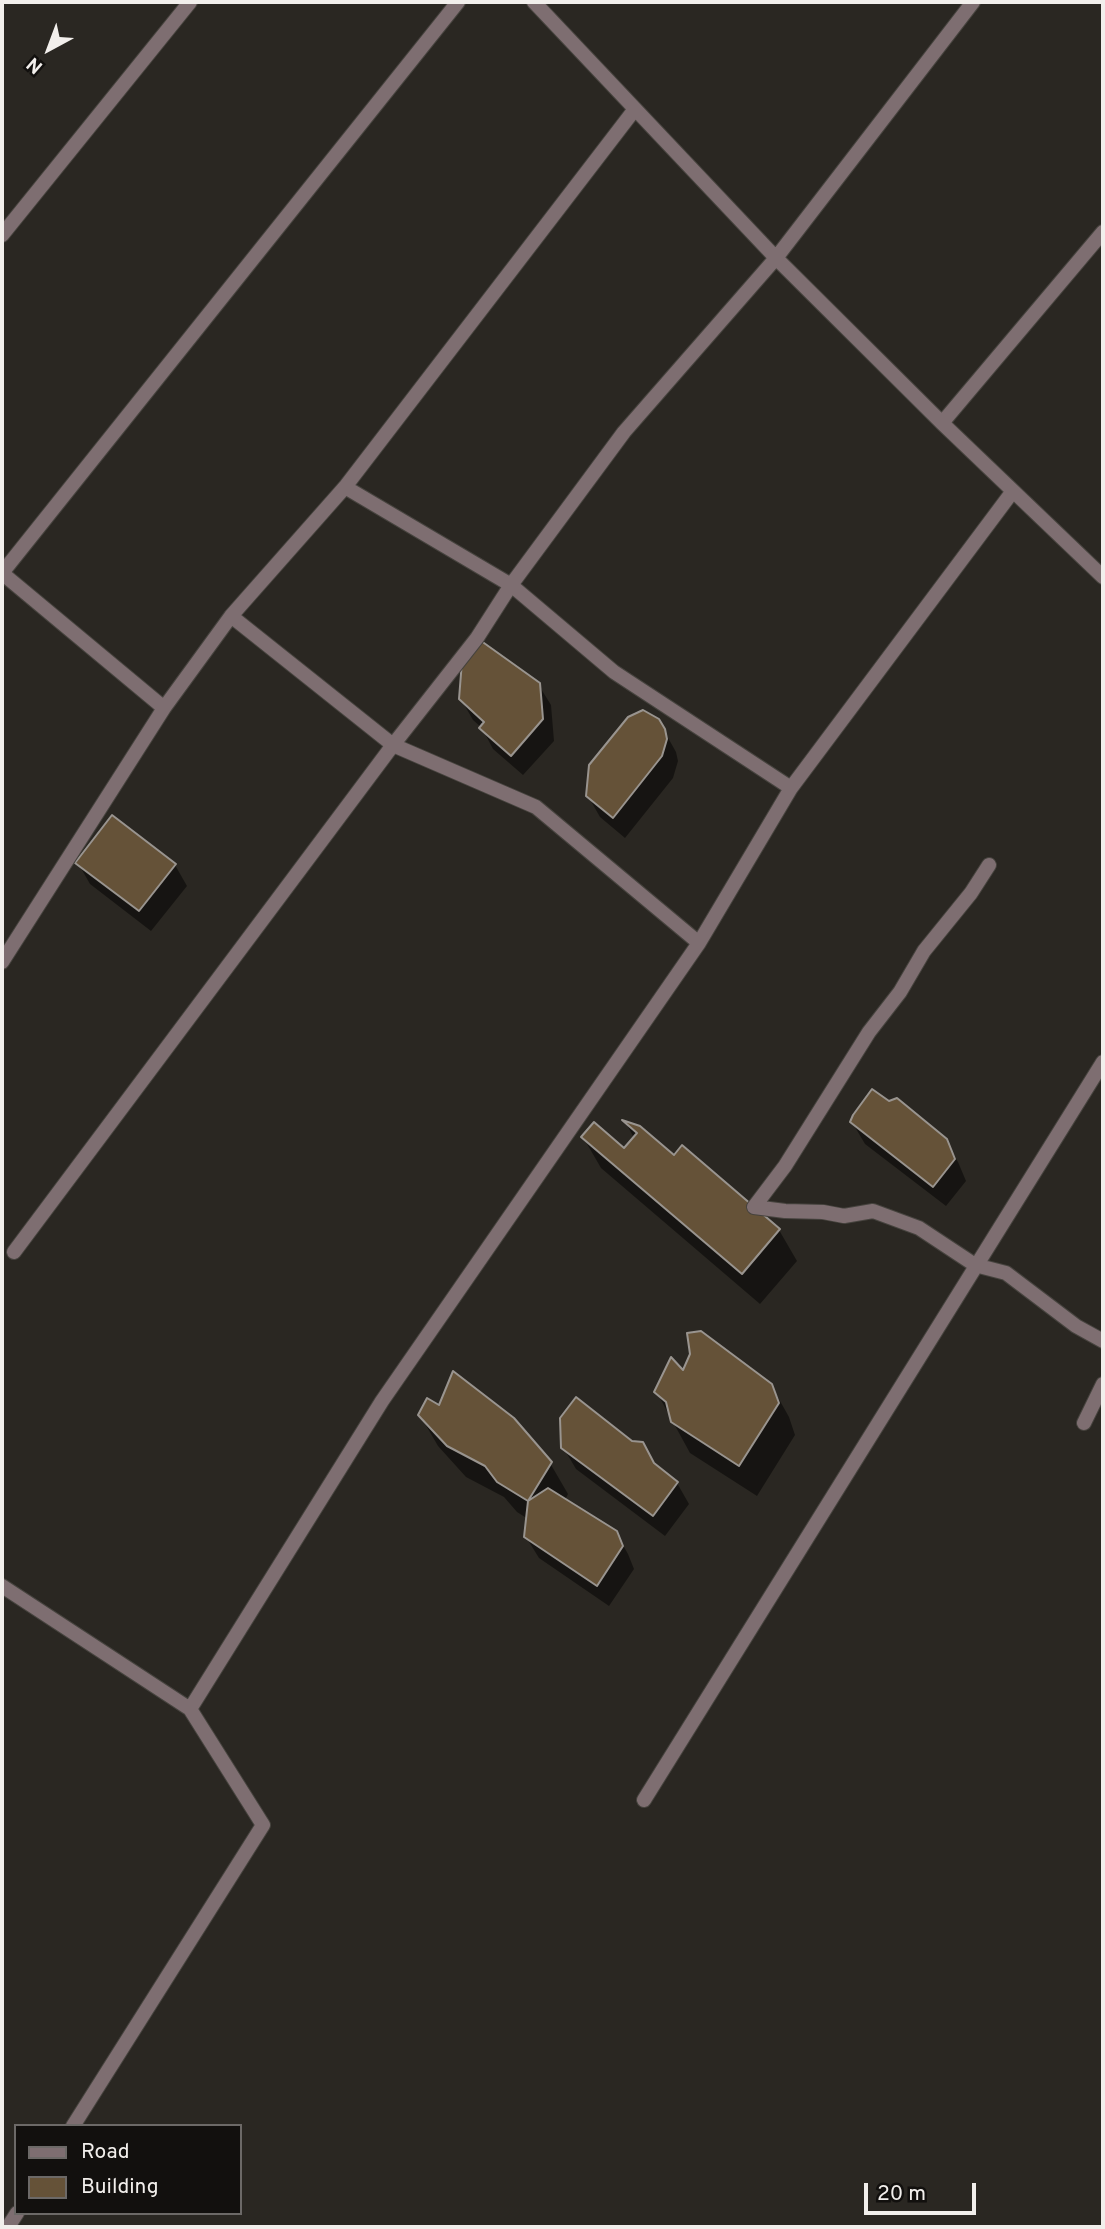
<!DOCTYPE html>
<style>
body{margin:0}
#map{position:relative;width:1105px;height:2229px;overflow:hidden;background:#2a2722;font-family:Overpass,sans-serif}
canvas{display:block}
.frame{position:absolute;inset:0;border:4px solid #f2efec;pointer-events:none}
.legend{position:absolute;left:14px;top:2124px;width:228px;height:91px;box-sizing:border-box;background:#12100e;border:2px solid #6c6967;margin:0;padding:9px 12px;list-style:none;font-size:21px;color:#f2efec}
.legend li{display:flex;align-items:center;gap:14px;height:35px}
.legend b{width:35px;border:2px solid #6c6967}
.north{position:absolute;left:14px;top:14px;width:70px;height:70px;-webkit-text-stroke:5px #12100e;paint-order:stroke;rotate:221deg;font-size:19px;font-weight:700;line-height:28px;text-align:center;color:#f2efec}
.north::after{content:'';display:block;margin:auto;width:24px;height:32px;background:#f2efec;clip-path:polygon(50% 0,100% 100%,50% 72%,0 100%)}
.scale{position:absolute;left:864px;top:2183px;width:112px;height:32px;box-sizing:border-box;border:4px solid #f2efec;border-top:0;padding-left:9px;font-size:21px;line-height:24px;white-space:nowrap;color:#f2efec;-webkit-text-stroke:5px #12100e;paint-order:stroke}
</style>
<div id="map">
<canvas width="1105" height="2229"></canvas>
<div class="frame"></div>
<ul class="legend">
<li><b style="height:9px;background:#7e6e71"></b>Road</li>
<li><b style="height:19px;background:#655238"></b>Building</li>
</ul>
<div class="north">N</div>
<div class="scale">20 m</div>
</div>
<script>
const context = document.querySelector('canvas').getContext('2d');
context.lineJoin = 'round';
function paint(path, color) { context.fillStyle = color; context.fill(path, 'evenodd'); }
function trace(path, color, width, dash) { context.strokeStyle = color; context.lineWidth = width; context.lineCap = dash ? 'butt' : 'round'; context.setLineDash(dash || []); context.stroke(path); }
paint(new Path2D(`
 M538,684L551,705L554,741L523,775L493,749L482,728L473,720L461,699Z
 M658,720L676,752L678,761L673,778L625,838L600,817L588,796Z
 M78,863L175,865L187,886L151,931L90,884Z
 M852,1122L945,1140L958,1162L966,1181L946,1206L865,1144Z
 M626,1123L779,1230L797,1261L760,1304L601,1168L583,1137L624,1150L634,1138Z
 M684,1373L771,1385L789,1417L795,1435L757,1496L690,1453L656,1391Z
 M420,1415L550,1463L568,1494L565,1500L616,1533L628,1554L634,1569L609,1606L539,1558L526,1537L528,1519L517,1512L504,1497L466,1477L438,1446Z
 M632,1443L655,1466L677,1483L689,1504L665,1536L576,1469L563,1447Z`), '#0007');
const building = new Path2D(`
 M477,638L540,683L543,719L511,756L479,728L484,722L459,699L462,661Z
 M643,710L659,719L665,729L667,739L662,756L613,818L586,796L589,765L628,717Z
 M112,815L176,864L139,911L75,863Z
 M872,1089L889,1101L897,1098L947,1139L955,1159L933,1187L850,1122L853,1115Z
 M622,1120L640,1126L674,1155L682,1145L780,1229L742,1274L581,1137L594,1122L624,1148L637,1133Z
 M701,1331L772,1384L779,1403L739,1466L671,1422L666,1402L654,1392L671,1357L683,1370L690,1354L687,1333Z
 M453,1371L514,1418L552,1462L528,1501L497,1482L485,1466L447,1446L418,1415L427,1398L439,1405Z
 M576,1397L632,1441L643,1442L654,1463L678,1482L653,1516L561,1448L560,1418Z
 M548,1488L617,1531L623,1546L597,1586L524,1537L528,1501Z`);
paint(building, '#655238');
trace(building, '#99948f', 2);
const street = new Path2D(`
 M534,2L776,258L942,423L1103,577
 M2,235L190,2
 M942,423L1103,232
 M345,487L511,585L614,672L791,788
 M2,573L458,2
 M2,576L3,574L164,708
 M231,616L393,745L536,807L699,943
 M989,865L971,893L924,951L900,992L869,1032L785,1166L754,1207L785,1211L823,1212L844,1216L873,1211L919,1228L975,1265L1006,1273L1076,1326L1103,1341
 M2,962L164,708L231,616L345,487L635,109
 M14,1252L393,745L477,638L511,585L624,432L776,258L973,2
 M1084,1423L1103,1384
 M2,1586L190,1709L382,1401L699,943L791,788L1013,491
 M644,1800L1103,1062
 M73,2126L263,1825L190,1709
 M8,2227L17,2213`);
trace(street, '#46433e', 16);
trace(street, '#7e6e71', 14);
</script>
